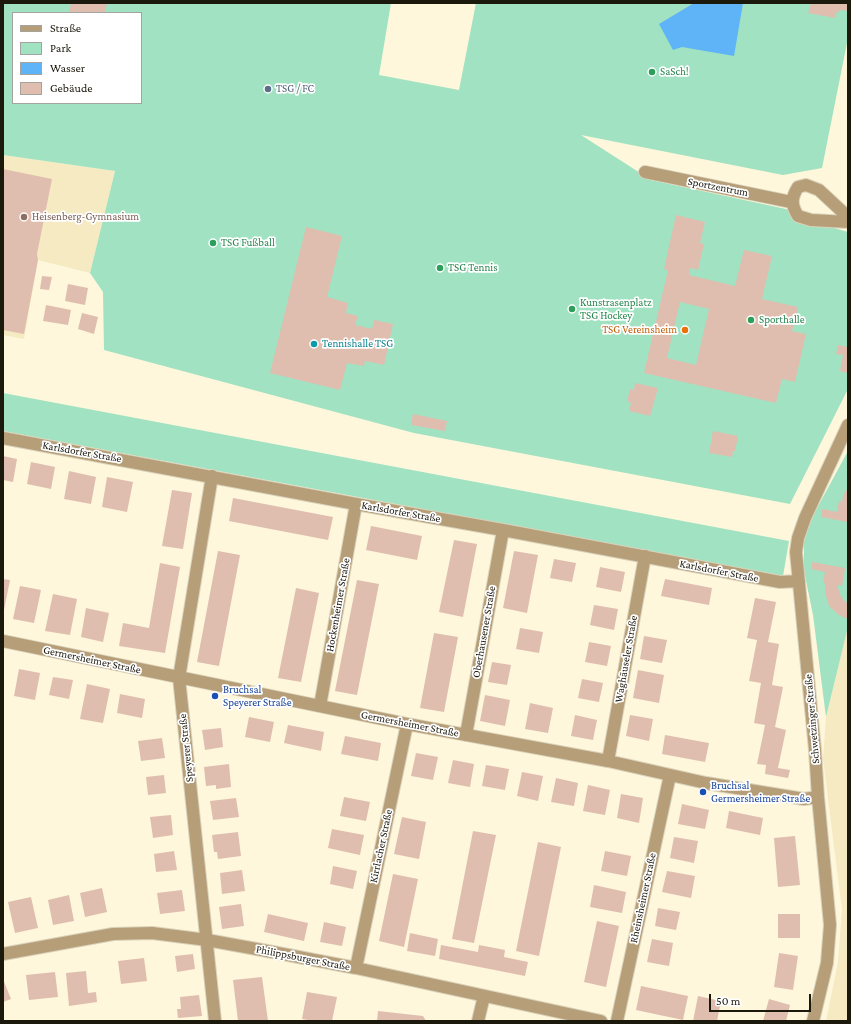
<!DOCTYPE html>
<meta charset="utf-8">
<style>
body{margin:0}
#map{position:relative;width:851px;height:1024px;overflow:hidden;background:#fef7dc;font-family:"Crimson Pro",serif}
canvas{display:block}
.frame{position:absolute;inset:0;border:4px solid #1b180c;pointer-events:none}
.legend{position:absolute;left:12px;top:12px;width:130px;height:92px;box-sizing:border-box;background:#fff;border:1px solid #a4a39e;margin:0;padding:5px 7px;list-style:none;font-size:12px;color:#1b180c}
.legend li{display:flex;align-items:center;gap:8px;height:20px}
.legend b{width:20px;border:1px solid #a4a39e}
.scale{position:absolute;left:709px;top:994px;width:102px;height:18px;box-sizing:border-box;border:2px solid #1b180c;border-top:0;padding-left:5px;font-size:12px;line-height:14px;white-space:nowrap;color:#1b180c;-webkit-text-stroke:3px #fff;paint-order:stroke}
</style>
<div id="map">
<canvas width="851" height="1024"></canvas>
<div class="frame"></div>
<ul class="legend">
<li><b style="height:5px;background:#b69e79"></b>Straße</li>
<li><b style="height:11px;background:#a0e2c1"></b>Park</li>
<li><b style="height:11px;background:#5fb3f7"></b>Wasser</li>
<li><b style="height:11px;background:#e0beaf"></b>Gebäude</li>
</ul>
<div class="scale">50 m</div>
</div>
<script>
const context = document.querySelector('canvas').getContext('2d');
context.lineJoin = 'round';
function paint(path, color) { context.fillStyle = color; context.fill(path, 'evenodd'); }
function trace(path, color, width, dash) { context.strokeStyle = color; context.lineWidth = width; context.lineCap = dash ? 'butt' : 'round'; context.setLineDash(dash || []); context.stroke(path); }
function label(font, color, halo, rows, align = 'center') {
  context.font = font + ' "Crimson Pro",serif'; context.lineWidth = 3.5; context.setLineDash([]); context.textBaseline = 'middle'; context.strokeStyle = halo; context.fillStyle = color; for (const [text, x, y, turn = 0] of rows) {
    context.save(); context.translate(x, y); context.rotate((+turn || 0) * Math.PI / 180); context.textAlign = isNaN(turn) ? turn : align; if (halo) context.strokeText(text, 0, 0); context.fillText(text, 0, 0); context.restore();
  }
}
paint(new Path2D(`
 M3,155L115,171L90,273L38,260L24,339L3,335Z
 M848,627V1021H826L838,962L842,910L823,759L826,717Z`), '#f5eac1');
paint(new Path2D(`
 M3,3H391L379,75L459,90L476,3H848V38L822,168L783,175L581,135L651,180L786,209L834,228L848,232V389L790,504L414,433L104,350L103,292L90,273L115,171L3,155ZM13,13H141V103H13Z
 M3,393L789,541L783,576L3,431Z
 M848,451V627L826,717L813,615L804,571V532Z`), '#a0e2c1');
paint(new Path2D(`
 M694,3H743L734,56L682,47L673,50L659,24Z`), '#5fb3f7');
paint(new Path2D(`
 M71,3H107L105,13H69Z
 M811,3H848V11L841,10L836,13L835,18L808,13Z
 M3,169L52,179L37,254L38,260L24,334L3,330Z
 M676,215L705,222L700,243L704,244L698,270L690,268L689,275L735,286L744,250L772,256L762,299L798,307L792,331L806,334L795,382L782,379L776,403L644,373L668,270L664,269ZM680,302L709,309L696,365L667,358Z
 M306,227L342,236L327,297L348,303L346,313L358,316L355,325L372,329L374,320L393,324L384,365L365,361L364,366L347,363L340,390L270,373Z
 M42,276L52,277L49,290L40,289Z
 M68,284L88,288L85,305L65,301Z
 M46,305L71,310L68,325L43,321Z
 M82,313L98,317L94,334L78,329Z
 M838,345L848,347V373L840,371L843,355L836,354Z
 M635,383L658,388L650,416L629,411L631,403L627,401L630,389L634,390Z
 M413,414L447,421L445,431L411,425Z
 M713,431L738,436L735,451H733L732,457L709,453Z
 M3,456L17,459L13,482L3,480Z
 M31,462L55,467L51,489L27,484Z
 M69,471L96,477L91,504L64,499Z
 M107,477L133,482L127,512L102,507Z
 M848,488V522L821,517L822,509L837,512L839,501L842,502L843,495Z
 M172,490L192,493L183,549L162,546Z
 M233,498L333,517L328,540L229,521Z
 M371,526L422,536L417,560L366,550Z
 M454,540L477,544L463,617L439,612Z
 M218,551L240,555L219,666L197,662Z
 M514,551L538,555L527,613L503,608Z
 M554,559L576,563L572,582L550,578Z
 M812,562L845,568L842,586L838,585V588L841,597L848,604V619L839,615L829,606L825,593V583H823L825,572L811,569Z
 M160,563L180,567L165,653L119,646L123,623L149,628Z
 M600,567L625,572L621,592L596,587Z
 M3,579L10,580L4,610H3Z
 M665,579L712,588L709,605L661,596Z
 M357,580L379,584L357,695L335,691Z
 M20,586L41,590L34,623L13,619Z
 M296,588L319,593L301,682L278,678Z
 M53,594L77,599L70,635L45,631Z
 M755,598L776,602L768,642L779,644L772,685L783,687L775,727L786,730L778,768L790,770L788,778L765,774L766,765L757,764L765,725L754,723L761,683L749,681L757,640L747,638Z
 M594,605L618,609L614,630L590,625Z
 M86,608L109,613L103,642L81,637Z
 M520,628L543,632L539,653L516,649Z
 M434,633L458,637L444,712L420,708Z
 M644,636L667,640L662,663L640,659Z
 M589,642L611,646L607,666L585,662Z
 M492,662L511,665L507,685L488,682Z
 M19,669L40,673L35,700L14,696Z
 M638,670L664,675L659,703L633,698Z
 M53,677L73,680L69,699L49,695Z
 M582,679L603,683L599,702L578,698Z
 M87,684L110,689L103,723L80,719Z
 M120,694L145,699L142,718L117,713Z
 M485,695L510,700L505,726L480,721Z
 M530,703L553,708L548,733L525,729Z
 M575,715L597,720L593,740L571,736Z
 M630,715L653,719L649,741L626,736Z
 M249,717L274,722L270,742L245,737Z
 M288,725L324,732L321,751L284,743Z
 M221,728L223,747L205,750L202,730Z
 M665,735L709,743L705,762L662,754Z
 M345,736L381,743L378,761L341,754Z
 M162,738L165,758L141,761L138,741Z
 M416,753L438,757L433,780L411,776Z
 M453,760L474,764L470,787L448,783Z
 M229,764L231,787L216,789V785L206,786L204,767Z
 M486,765L509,769L505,790L482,786Z
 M522,772L543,776L538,801L517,796Z
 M164,775L166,793L148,795L146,777Z
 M556,778L578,783L574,806L551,802Z
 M588,785L610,790L605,815L583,811Z
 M621,794L643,798L639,823L617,818Z
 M344,797L370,802L366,821L340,816Z
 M236,798L239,817L213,820L210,801Z
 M682,804L709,810L705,829L678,824Z
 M729,811L763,818L760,835L726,828Z
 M171,815L173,835L153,838L150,817Z
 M402,817L426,822L419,859L394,854Z
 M332,829L364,835L360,855L328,848Z
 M473,831L496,835L474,943L452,939Z
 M238,832L241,856L218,859L217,852H214L212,835Z
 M795,836L800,885L778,887L774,838Z
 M674,837L698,841L694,863L670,858Z
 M538,842L561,847L539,956L516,951Z
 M174,851L177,870L156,872L154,854Z
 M605,851L631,856L627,876L601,871Z
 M333,866L357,871L353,889L330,884Z
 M242,870L245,891L222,894L220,873Z
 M667,871L695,876L691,898L662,892Z
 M393,874L418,879L404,947L379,941Z
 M594,885L626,892L622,913L590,907Z
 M102,888L107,912L85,917L80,893Z
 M182,890L185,911L160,914L157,893Z
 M69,895L74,921L53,925L48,900Z
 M31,897L38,928L15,933L8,902Z
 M241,904L244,926L222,929L219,907Z
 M658,908L680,912L676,930L655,926Z
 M268,914L308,923L304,941L264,932Z
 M778,914H800V938H778Z
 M597,921L619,926L606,987L584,982Z
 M324,922L346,927L342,946L320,942Z
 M410,933L438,939L435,956L407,951Z
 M652,939L673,943L669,966L647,962Z
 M441,945L478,952L479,945L505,950L504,957L528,962L525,976L439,959Z
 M779,953L798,956L793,990L774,987Z
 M193,954L195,969L177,972L175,956Z
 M144,958L147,981L121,984L118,961Z
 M86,971L88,993L96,992L97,1002L69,1006L66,973Z
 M55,972L58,997L29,1000L26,975Z
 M262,977L268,1021H238L233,980Z
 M3,979L11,999L3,1002Z
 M641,986L688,996L683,1020L636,1010Z
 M307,992L337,997L332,1021H314L302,1019Z
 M199,995L202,1016L178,1018L177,1009H181L180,997Z
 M698,996L721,1001L717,1021H693Z
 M769,999L790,1005L786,1021H763Z
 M378,1011L423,1016L426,1021H377Z`), '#e0beaf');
const minor = new Path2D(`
 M645,172L791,202
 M848,217L819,190L806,185L798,187C791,198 791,205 798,216L811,220L848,222
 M3,438L356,504L503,530L780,582L799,581
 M212,476L179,678L215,1021
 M3,641L407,724L608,761L706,783L804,799L818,797
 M320,706L356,504
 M466,735L503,530
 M608,761L645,556
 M3,954L113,934L152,933L207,940L262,950L356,968L601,1021
 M356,968L407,724
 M478,1021L484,996
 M617,1021L670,775
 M813,1021L827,963L830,925L818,797L815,750L796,552L798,538L805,518L848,425`);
trace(minor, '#dad3bb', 14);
trace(minor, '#b69e79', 12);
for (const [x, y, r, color] of [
 [652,72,4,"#2e9e5b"],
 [268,89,4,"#5c6f8a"],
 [24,217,4,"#8d6e63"],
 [213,243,4,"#2e9e5b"],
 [440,268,4,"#2e9e5b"],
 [572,309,4,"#2e9e5b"],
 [751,320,4,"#2e9e5b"],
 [685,330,4,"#e8710a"],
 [314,344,4,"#0f9aa8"],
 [215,696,4,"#1a4fb4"],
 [703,792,4,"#1a4fb4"]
]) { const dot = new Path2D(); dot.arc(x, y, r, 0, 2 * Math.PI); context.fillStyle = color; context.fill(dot); trace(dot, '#fff', 1.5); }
label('11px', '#27864d', '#fff', [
 ["SaSch!",660,72],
 ["TSG Fußball",221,243],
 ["TSG Tennis",448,268],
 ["Kunstrasenplatz",580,303],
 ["TSG Hockey",580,316],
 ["Sporthalle",759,320]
], 'left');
label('11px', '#4e5e75', '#fff', [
 ["TSG / FC",276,89]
], 'left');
label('11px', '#1b180c', '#fff', [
 ["Sportzentrum",718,187,11],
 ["Karlsdorfer Straße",82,452,10],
 ["Karlsdorfer Straße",401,512,10],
 ["Karlsdorfer Straße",719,571,11],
 ["Hockenheimer Straße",338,605,-80],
 ["Oberhausener Straße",484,632,-80],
 ["Waghäuseler Straße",626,659,-80],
 ["Germersheimer Straße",92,660,12],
 ["Schwetzinger Straße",812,719,-95],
 ["Germersheimer Straße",410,724,11],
 ["Speyerer Straße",186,748,-96],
 ["Kirrlacher Straße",381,846,-78],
 ["Rheinsheimer Straße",643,898,-78],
 ["Philippsburger Straße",303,958,11]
]);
label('11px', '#785e54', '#fff', [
 ["Heisenberg-Gymnasium",32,217]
], 'left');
label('11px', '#c56008', '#fff', [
 ["TSG Vereinsheim",677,330]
], 'right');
label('11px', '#0d838f', '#fff', [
 ["Tennishalle TSG",322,344]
], 'left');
label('11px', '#164399', '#fff', [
 ["Bruchsal",223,690],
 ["Speyerer Straße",223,703],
 ["Bruchsal",711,786],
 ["Germersheimer Straße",711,799]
], 'left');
</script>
